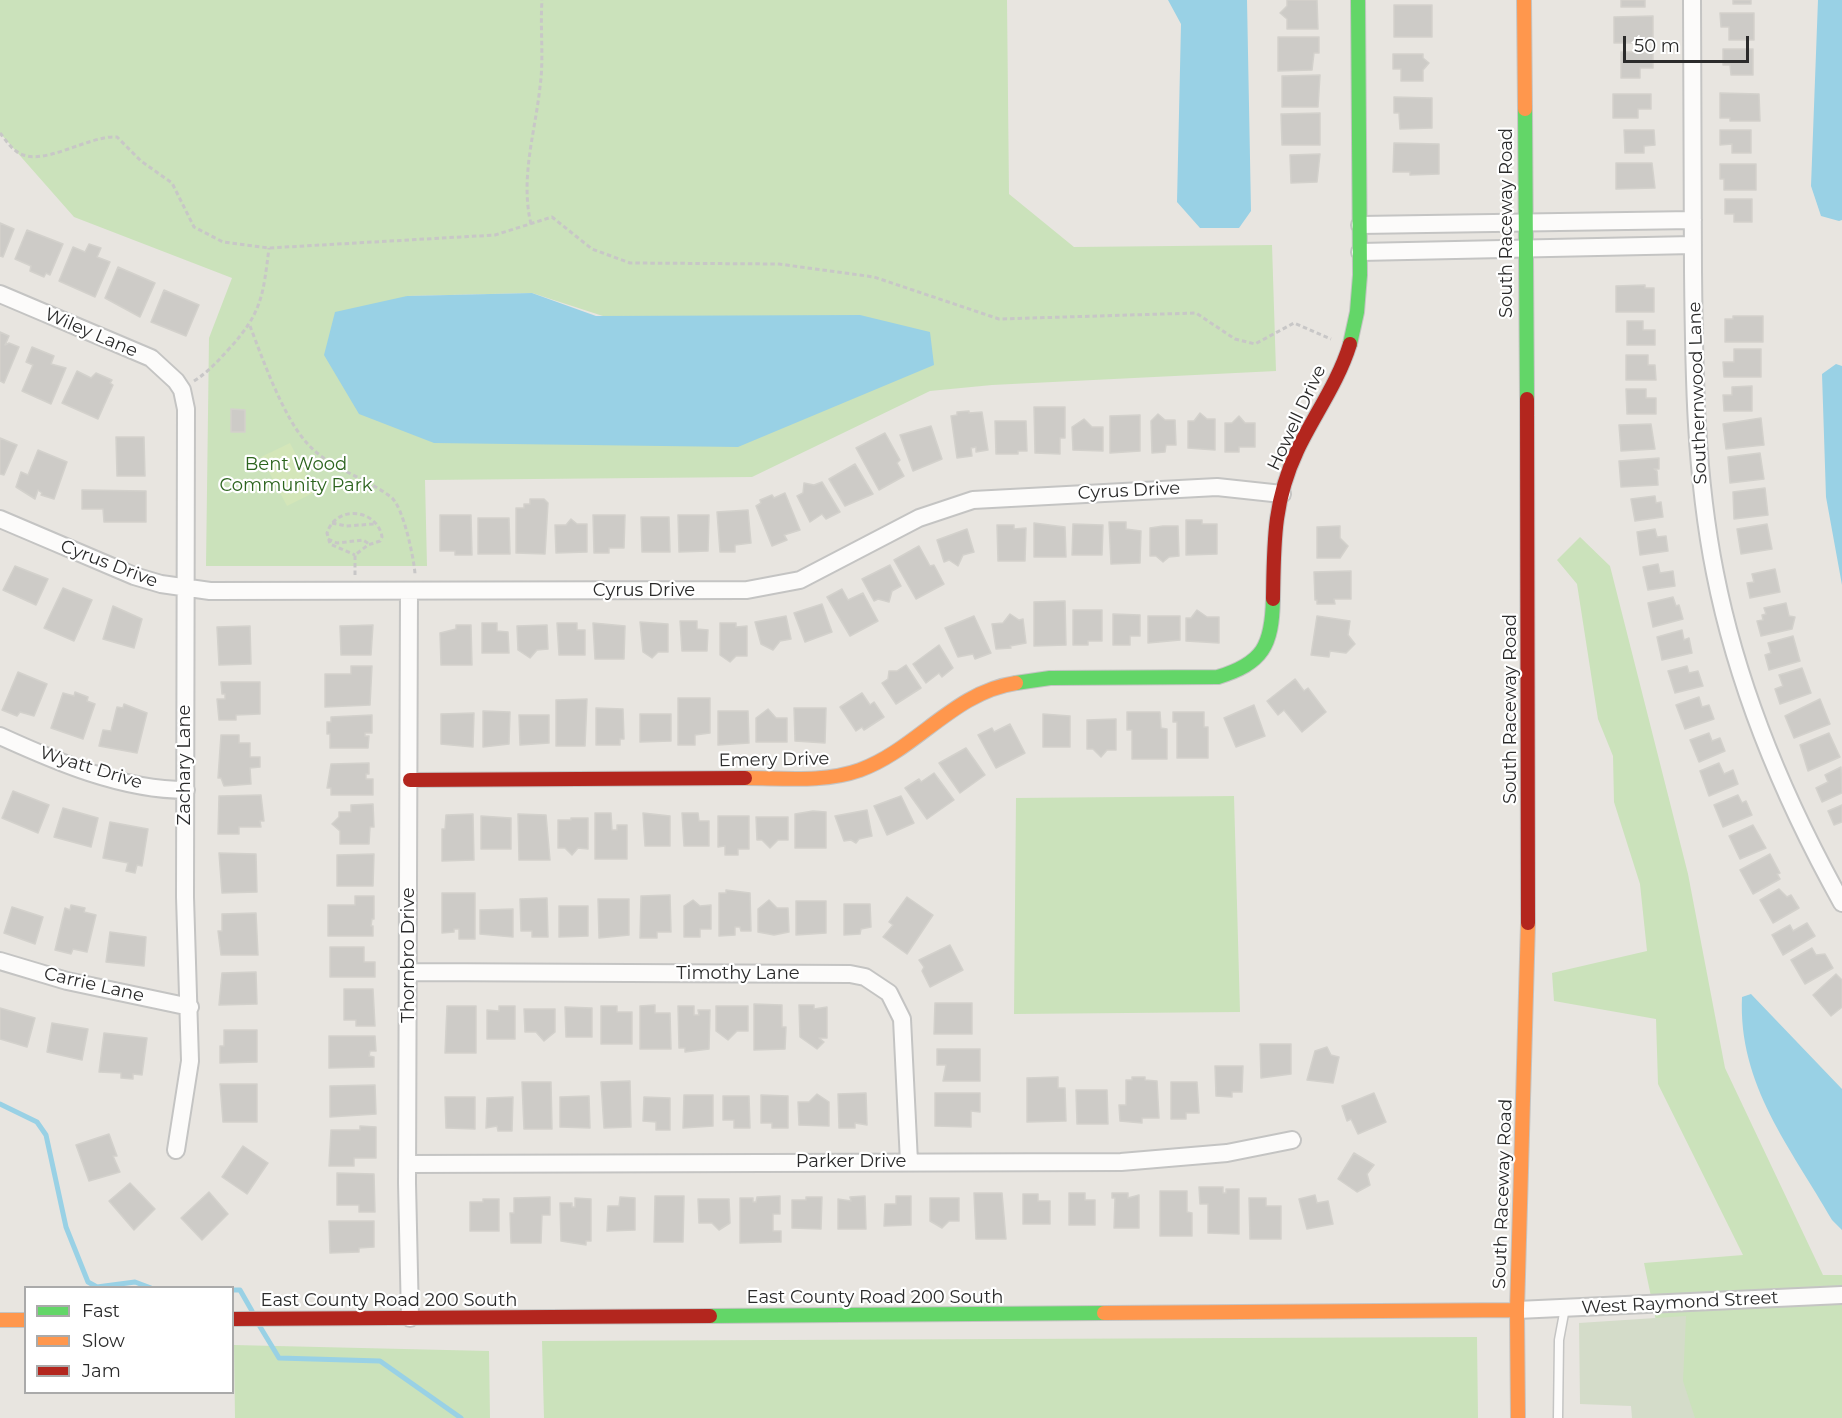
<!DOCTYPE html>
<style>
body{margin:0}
#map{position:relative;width:1842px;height:1418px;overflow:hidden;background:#e8e5e0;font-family:Montserrat,sans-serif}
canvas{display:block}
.legend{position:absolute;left:24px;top:1286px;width:210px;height:108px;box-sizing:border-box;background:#fff;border:2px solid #aaa;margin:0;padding:8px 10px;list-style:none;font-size:18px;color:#2b2b2b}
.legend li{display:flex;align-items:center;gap:12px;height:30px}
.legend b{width:30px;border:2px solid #aaa}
.scale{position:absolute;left:1623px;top:36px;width:126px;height:27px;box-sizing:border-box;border:3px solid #2b2b2b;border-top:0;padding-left:8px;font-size:18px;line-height:21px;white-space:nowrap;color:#2b2b2b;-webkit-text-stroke:4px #fff;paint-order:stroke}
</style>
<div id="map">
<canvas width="1842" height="1418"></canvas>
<ul class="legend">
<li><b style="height:8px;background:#63d668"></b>Fast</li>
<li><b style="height:8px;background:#ff974d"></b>Slow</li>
<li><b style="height:8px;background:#b3261e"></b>Jam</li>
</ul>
<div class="scale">50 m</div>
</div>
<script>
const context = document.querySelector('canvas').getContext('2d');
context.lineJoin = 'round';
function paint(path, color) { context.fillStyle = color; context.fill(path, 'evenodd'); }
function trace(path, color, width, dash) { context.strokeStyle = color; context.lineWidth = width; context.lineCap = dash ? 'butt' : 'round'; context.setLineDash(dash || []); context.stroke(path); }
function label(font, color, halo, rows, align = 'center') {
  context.font = font + ' Montserrat,sans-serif'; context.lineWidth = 4.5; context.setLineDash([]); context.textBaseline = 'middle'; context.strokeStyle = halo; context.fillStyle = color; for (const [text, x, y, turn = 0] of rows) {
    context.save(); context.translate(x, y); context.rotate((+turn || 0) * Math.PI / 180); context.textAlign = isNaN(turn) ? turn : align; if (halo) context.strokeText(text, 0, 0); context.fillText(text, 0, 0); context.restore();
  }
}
paint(new Path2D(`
 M0,0H1007L1009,194L1074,247L1272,245L1276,371L992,385L930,391L752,477L425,480L427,566H206L209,338L232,278L74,217L0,133ZM532,293L606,317L661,318L359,414L407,296Z
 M1580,537L1610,566L1688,874L1725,1068L1823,1275H1842V1418H1680L1670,1388L1644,1263L1743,1255L1658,1084L1656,1019L1554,1001L1552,973L1647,951L1640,884L1614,802L1613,756L1598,719L1577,584L1557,560Z
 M1234,796L1240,1012L1014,1014L1016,798Z
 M1477,1337L1478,1418H544L542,1341Z
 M234,1345L489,1351L490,1418H235Z`), '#cbe2bb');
paint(new Path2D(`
 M1686,1316L1683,1381L1695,1418H1632L1631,1406L1580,1404L1579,1323Z`), '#d4dcc9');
paint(new Path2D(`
 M290,443L315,492L287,506L261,457Z`), '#d4e6b9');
paint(new Path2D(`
 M1168,0H1247L1251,211L1239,228H1200L1177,202L1181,24Z
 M1818,0H1842V220L1839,221L1821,216L1811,186Z
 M532,293L596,316L860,315L930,332L934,365L738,447L434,443L359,414L324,355L335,312L407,296Z
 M1836,364L1842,366V585L1826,497L1822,374Z
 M1751,994L1842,1089V1230L1832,1220C1791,1148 1738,1085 1742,997Z`), '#99d1e5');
trace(new Path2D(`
 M0,1104L37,1122L46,1135L66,1227L88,1282L97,1287L135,1282L151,1288
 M232,1290H240L252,1311
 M259,1325L279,1358L380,1361L461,1418`), '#99d1e5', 5);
const building = new Path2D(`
 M1287,0H1317L1318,29H1287V19L1280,13L1287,6Z
 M1621,0H1645V7H1621Z
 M1733,0H1751V4H1733Z
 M1394,5H1432V37H1394Z
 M1720,13H1754V40H1729V27H1721Z
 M1653,16V40H1643V43H1614V17Z
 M1278,37H1319V53H1314L1312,70L1278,71Z
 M1723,49H1753V75H1731L1730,65H1723Z
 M1621,52H1653V68H1640V78H1621Z
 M1393,54H1423V58L1429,63L1423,70V81H1401V69H1393Z
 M1320,75L1318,107H1282V76Z
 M1720,93L1759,94L1760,121H1730V118H1720Z
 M1613,94H1651V109H1638V118H1613Z
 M1394,97L1432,98V128L1400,129L1399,113H1394Z
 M1320,113V145H1282L1281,114Z
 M1624,130H1654L1655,145L1644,146V153H1625Z
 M1720,130H1751V153H1732V144L1720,145Z
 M1394,143L1439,144V174L1410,175V172H1393Z
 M1320,154L1317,182L1291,183L1290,155Z
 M1616,163H1652L1655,188L1616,189Z
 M1720,164H1756V190H1724V179H1720Z
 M1725,199H1752V222H1734V214H1725Z
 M0,223L14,229L3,257L0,256Z
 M27,230L63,244L50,275L46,273L44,277L30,271L31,266L15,259Z
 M89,244L101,248L97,257L110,262L95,297L59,281L73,247L85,252Z
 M118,267L155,283L140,317L105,298Z
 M1645,285V288H1654V312H1616V286Z
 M164,290L199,305L186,336L151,322Z
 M1733,316H1763V342H1725V319H1733Z
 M1627,321H1643V330H1655V345H1627Z
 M0,332L9,336L5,345L9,343L19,347L4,383L0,381Z
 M32,347L54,356L51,364L66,368L51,404L22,391L33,365L26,362Z
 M1734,349H1761V377H1724L1723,362H1734Z
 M1626,355H1648V365H1655L1656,380H1626Z
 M77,371L91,378L96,373L112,380L110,383L113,385L98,419L62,403Z
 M1752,386V411H1724L1723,395H1732V387Z
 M1626,389H1646V398H1656V414H1627Z
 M1034,407H1065V438H1060V454L1035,453Z
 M231,409L245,410V432H231Z
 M969,411V413L982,412L988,450L976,452V447L971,448L972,456L957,458L951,416L957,415V412Z
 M1200,413L1207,419H1215V450L1188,448V421H1194Z
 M1158,414L1165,420H1175L1176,445H1166L1165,452L1152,453L1151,421Z
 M1140,415V451L1110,453V416Z
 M1239,416L1245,423H1255V447H1239V452H1225V423H1232Z
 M1761,418L1764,445L1726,449L1723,424Z
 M1084,419L1092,427H1103V451L1073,450L1072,427Z
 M995,421H1026L1027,451H1018V454H996Z
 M1651,424L1655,449L1621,451L1619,425Z
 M931,426L942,459L913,471L900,435Z
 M885,433L900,460L897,463L904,476L879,490L856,448Z
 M116,437H144L145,476H117Z
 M0,438L17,445L4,475L0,474Z
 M38,450L67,462L54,499L41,495L42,493L38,490L35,499L16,487L21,472L28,475Z
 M1760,453L1764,479L1730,483L1728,457Z
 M1659,458V469H1654L1657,471L1658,485L1621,487L1619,461Z
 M855,464L873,494L845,506L829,479Z
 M822,482L840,512L826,519L822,514L810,522L797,496L803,493L804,483L814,485Z
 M1765,488L1768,515L1734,519L1733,492Z
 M82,490L146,491V522H104L103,509H82Z
 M785,493L800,530L784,535L787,540L772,546L756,506L761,503L760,500L772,495L774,498Z
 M1655,496L1656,503L1661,502L1663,517L1635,521L1631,499Z
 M530,499H544L548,503L545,554L516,553V508H524V504H530Z
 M748,510L751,543L735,545V552H720L717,512Z
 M440,515H471L472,555H455V551H440Z
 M593,515H625L624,548H609V553H594Z
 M678,515H709L708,551L679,552Z
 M641,517H669L670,552H642Z
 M478,518H509L510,554H478Z
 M571,519L577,524H587V552L556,553L555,525H566Z
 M1186,520H1202V524H1217V554L1186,555Z
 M1109,522H1126V529L1141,531L1140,563L1111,564Z
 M1034,523L1065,527L1066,557H1034Z
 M1073,524L1103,525L1102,555H1072Z
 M1767,524L1772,549L1741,554L1737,529Z
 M997,525H1014V529L1026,528L1025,561H998Z
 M1163,526H1178L1179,556L1169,557L1163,562L1156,556H1150V528Z
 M1340,526V538L1348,546L1340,558H1317V527Z
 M967,529L974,552L963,555L958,566L949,560L944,562L937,540Z
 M1655,529L1657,537L1666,536L1668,551L1640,555L1637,532Z
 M919,546L930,566L934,565L944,584L916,599L894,560Z
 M1658,564L1660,573L1673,571L1675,586L1648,590L1643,567Z
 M890,565L901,586L892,591L889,602L878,599L874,601L862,579Z
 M15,566L48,579L36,605L3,590Z
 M1775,569L1780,592L1750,598L1747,583L1754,582L1752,574Z
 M1351,571V599H1334L1335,604H1317V600H1315L1314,572Z
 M63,588L92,600L74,641L44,628Z
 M842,589L848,600L863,593L878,621L850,636L827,597Z
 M1673,597L1676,606L1679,605L1683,619L1653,627L1648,603Z
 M1065,601L1066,645L1034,646V602Z
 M1786,603L1789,616L1795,617L1792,629L1761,636L1757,621L1763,620L1762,615L1766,614L1764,608Z
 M822,604L832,632L805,642L794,613Z
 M113,606L142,619L134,648L103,639Z
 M1073,610H1102V641H1088V645H1073Z
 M1197,610L1207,617H1219V643L1186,641V618H1191Z
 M1010,614L1019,620L1023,619L1026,643L1010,646L1011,648L996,649L992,624L1003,623Z
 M1113,614L1140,615V636H1130V645H1113Z
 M786,616L791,639L780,641L773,650L761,644L755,622Z
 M974,616L991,653L975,659L973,654L958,657L945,628Z
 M1148,616H1180V640L1148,643Z
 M1317,616L1350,621L1348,635L1355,644L1346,653L1330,651L1329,657L1311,655Z
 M680,621H697V629L708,630L707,651H682Z
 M640,622L668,624V652H658L652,658L643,652Z
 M482,623H497V631L508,632L509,653H482Z
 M557,623H577V630H585V655H559Z
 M593,623L625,626L624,659H595Z
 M720,623H736V627L747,626V656H736L730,662L720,655Z
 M373,625L371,655H341L340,626Z
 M456,625H471L472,665H441L440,633L456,629Z
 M547,625L548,649L537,650L530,658L518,650L517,626Z
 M250,626L251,664L219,665L217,627Z
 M1682,630L1684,640L1689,638L1692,653L1662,660L1657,637Z
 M1793,636L1800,661L1769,670L1765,655L1771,653L1768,643Z
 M939,645L953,668L942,677L939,673L926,683L913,664Z
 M906,665L921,688L896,704L882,683L888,679L889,671H897Z
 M351,666H372L370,705L325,707V674H351Z
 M1687,666L1689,673L1698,671L1703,686L1675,693L1668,671Z
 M1802,668L1811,693L1780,704L1775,689L1783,686L1779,675Z
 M18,672L47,684L34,716L20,712L17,716L2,710Z
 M1295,679L1304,691L1308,688L1326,712L1302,732L1284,710L1278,715L1267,701Z
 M221,682H260V714L236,715V720H219L217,699H225V694H222Z
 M75,692L88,697L87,701L95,704L83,739L51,728L63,693L74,696Z
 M862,693L870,705L874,702L884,717L864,730L862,727L856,731L840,707Z
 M1699,697L1702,707L1709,705L1714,719L1685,729L1676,705Z
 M678,698H710V733L695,735V745H678Z
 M587,699L585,746H556V700Z
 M1820,699L1830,724L1794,738L1785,716Z
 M124,704L147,713L137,753L99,746L103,730L111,731L117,707L123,708Z
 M1254,705L1265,736L1236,747L1224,718Z
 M596,708L623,709L624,739H620V745H596Z
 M794,708H826L825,743L795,741Z
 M768,709L776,718H787V742H756V718Z
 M483,711L510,712L509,744L483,747Z
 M718,711H748L749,743L718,745Z
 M1127,712H1160L1161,728L1167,729V759H1132V730H1127Z
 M1173,712H1204V727H1208V758H1177V722H1173Z
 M474,713L473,747L441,744V714Z
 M640,714H671V741L640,742Z
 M1043,714L1070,716V747H1043Z
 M372,715V733H365V736H369L368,748H330V734H327V722H331V717Z
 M519,715H549V743L520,745Z
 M1116,719V750H1107L1101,757L1093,749H1087V720Z
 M1010,724L1025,753L996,768L978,735L992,728L994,732Z
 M1709,733L1712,741L1720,738L1725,751L1699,762L1690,740Z
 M1829,733L1840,757L1808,771L1800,745Z
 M221,735H239V743H250V757H260V767L250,768L251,784L224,786L221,778H218Z
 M966,748L985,775L960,793L939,763Z
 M369,763V774H366V779H373V795H331V788H327L331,764Z
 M1719,763L1724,774L1733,770L1738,784L1709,796L1700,771Z
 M1841,767L1842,793L1822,802L1816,788L1828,782L1825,775Z
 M934,773L954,800L927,819L905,788L919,779L921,782Z
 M13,791L49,805L38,833L2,818Z
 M261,795L264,821H260L261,827H239V834H218L219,796Z
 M1738,795L1742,803L1746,801L1752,815L1723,827L1714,805Z
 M901,796L914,823L887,835L874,806Z
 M373,804L374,827H370L369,844H340V831L332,824L339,817V812H351V805Z
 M1842,805V822L1834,825L1828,811Z
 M63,808L98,818L91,847L54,837Z
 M867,810L872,836L859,839L856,843L851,840L844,841L835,816Z
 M813,811L826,812V848H795V814Z
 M595,813H611L612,830H617V825H627V859H595Z
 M643,813L670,816V846H645Z
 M682,813H698L699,821H709V846H684Z
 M473,814L474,860L442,861V829H445L446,815Z
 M518,814L546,815L550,860H519Z
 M481,816L511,818V849H481Z
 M718,816H749V849H738V855H725V846L718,847Z
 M756,817H788V840H778L770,848L762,840H757Z
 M571,818H588V849L578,848L572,855L565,848H558V820H571Z
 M110,822L148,829L142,866L137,865L135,873L126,871L128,863L103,858Z
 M1753,825L1766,848L1740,859L1729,836Z
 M219,853L256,854L257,892L222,893Z
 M374,854L373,886H337V855Z
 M1770,854L1780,873L1777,874L1780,879L1753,894L1740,870Z
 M1779,889L1787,897L1791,895L1799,908L1773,923L1760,900Z
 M726,890L750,893L751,931H741L740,927H735V935L719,936V893H726Z
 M442,893H475V939H459V929H454V932L442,933Z
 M670,895L671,932H657V938H640L641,896Z
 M355,896H374V919H372L371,926H373V936H328V905H355Z
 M907,897L933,915L907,954L883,937L893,925L889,922Z
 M547,898L548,937H532V931H521L520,899Z
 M598,899H629V935L599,938Z
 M693,900L700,906L711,905V929H700V937H684V906Z
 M769,900L777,908H788L789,932L774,935L758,932V909Z
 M796,901H826V933L796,935Z
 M844,904H870L871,927L861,929L860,934L844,935Z
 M71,905L85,908L84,912L96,915L87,952L73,949L71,954L55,950L65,908L70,910Z
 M559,906H588V936L559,937Z
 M12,907L43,917L35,944L4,933Z
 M513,909V937L480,934V910Z
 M256,913L258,955H221L218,931H222V914Z
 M1807,923L1815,936L1783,955L1772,935L1790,925L1793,931Z
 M110,932L146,937L144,966L106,962Z
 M950,945L963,970L930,987L922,971L924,967L919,960Z
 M330,947H364V962H375V977H330Z
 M1812,948L1816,955L1825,954L1833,968L1805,984L1791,960Z
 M256,972L257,1004L219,1005L222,973Z
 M1836,974L1842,980V1007L1831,1016L1813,995Z
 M344,989H373L375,1026H356V1020H344Z
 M935,1003H972V1034H934Z
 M754,1004L782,1005V1027H786L785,1049L754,1050Z
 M655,1005V1013H670L671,1049H640V1006Z
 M799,1005H814V1009L827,1007V1038H819L824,1042L817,1049L800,1037Z
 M447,1006H476V1053H445Z
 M499,1006H515V1039H487V1010L499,1011Z
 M601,1006H617V1012H632V1044H601Z
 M678,1006H694V1015H699L698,1010H710L709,1049L685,1052V1048H679Z
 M716,1006H748V1031H737L728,1040L716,1031Z
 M565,1007L592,1008V1037H566Z
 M0,1008L35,1018L27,1047L0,1039Z
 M524,1009H555V1032L544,1041L536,1032H525Z
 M52,1023L88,1029L82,1060L47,1052Z
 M224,1030H257V1062L220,1063V1046H224Z
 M104,1033L147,1038L142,1075L133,1074V1079L121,1078V1073L99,1072Z
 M329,1036H375L376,1051H370L369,1056L374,1057V1067L329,1068Z
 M1260,1044H1291V1074L1261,1078Z
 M1327,1047L1331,1055L1339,1057L1333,1083L1307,1080L1315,1051Z
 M937,1049H980V1081H943L946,1065H937Z
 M1215,1066H1243L1242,1092H1232V1097L1216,1096Z
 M1058,1077V1088H1065L1066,1121L1027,1122V1078Z
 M1132,1077H1145V1080L1157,1081L1159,1118H1142V1123L1120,1121L1119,1105H1126V1080H1132Z
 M630,1081L631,1127L604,1128L601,1082Z
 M522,1082H551L552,1129H524Z
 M1171,1082H1197L1199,1113H1186V1119H1171Z
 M220,1084H257V1122H223Z
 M375,1085L376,1114L330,1117V1086Z
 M1076,1090H1107L1108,1124H1077Z
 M866,1093L867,1125L855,1123V1128H839L838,1094Z
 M935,1093H980V1112L971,1111V1127L935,1126Z
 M1374,1093L1386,1122L1358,1134L1351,1119L1347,1121L1342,1106Z
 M817,1094L829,1102V1126L799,1125L798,1102H809Z
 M684,1095H713V1126L683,1128Z
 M761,1095L788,1096V1128H772V1123H761Z
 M589,1096L590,1128L560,1127V1097Z
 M723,1096H749L750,1128H734V1120H723Z
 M445,1097H475V1129L446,1128Z
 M513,1097L512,1131H498L497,1126L486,1128L487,1098Z
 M644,1097L670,1098V1130H656V1122L643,1121Z
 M360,1126L376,1127V1158H354V1166H329L331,1130H360Z
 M109,1134L117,1156H113L120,1172L89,1181L76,1145Z
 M243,1146L268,1163L247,1194L222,1177Z
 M1354,1153L1374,1165L1367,1174L1370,1185L1357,1192L1338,1179Z
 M337,1173L374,1174L375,1212H359V1205H337Z
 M130,1183L155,1209L134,1230L109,1201Z
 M1199,1187H1223V1193H1226V1189H1239V1234L1208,1233V1204H1200Z
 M1160,1191H1187V1212L1192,1213V1236H1160Z
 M209,1192L228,1214L202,1240L181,1218Z
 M974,1193H1002L1006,1239H976Z
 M1069,1193H1085V1200H1095V1225H1069Z
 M1112,1193H1128V1198L1139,1195V1228H1114L1115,1198H1112Z
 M1023,1194H1038V1201H1050V1224H1023Z
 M1315,1195L1317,1203L1328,1201L1333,1224L1307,1229L1299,1199Z
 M655,1196H684L683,1242H654Z
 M780,1196V1214H773V1231H781V1242L740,1243V1198H753V1202H756L757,1197Z
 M865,1196L866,1229H838V1199L851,1201L850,1197Z
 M896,1196H911V1225L884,1226L885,1204H896Z
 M550,1197V1215H542L541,1243H511L510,1213H514V1198Z
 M620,1197L635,1198V1230L607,1231L608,1206H619Z
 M806,1197H822L821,1229L792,1228V1200H806Z
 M575,1198L591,1199V1241H586V1245L561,1241L560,1203H572V1207H575Z
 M930,1198H959V1221H949L942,1228L930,1221Z
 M1249,1198H1266V1206H1281V1239H1250Z
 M483,1199H499V1231H470V1202H483Z
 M698,1199H729L730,1223L719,1230L712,1223H699Z
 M329,1221H374V1247L359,1248V1252L330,1253Z`);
paint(building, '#cdcbc7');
trace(building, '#d3d1cc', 1.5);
const lane = new Path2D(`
 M1558,1418L1559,1340L1565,1308`);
const street = new Path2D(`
 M1692,0C1692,90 1693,181 1693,271C1694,373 1695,473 1715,573C1738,690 1784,799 1842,903
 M1360,225L1693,220
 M1360,252L1693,245
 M0,294L151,358L176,381L182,390L186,409L185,897L190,1061L176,1150
 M0,519L134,576L161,584L210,591L747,590L800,580L919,518L973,500L1217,487L1282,494
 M409,591L407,1183L410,1318
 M0,736C57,762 122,790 186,790
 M0,961L67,981L190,1007
 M409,972L850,974L865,977L889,993L902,1019L909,1162
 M407,1164L1121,1162L1227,1153L1292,1140
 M1517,1310L1842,1295`);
const fast = new Path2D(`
 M1525,109L1527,399
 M1350,344L1357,312L1360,275L1358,0
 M1016,683L1050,678L1218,677C1263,663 1272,646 1273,599
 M710,1316L1104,1313`);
const slow = new Path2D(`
 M1524,0L1525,109
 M745,778C783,778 824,783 860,770C917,749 954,692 1016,683
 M1104,1313L1517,1310
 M0,1320H26
 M1518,1418L1517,1310L1528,923`);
const jam = new Path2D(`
 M1527,399L1528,923
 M1273,599C1274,544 1273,502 1297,451C1314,415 1338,383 1350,344
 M410,780L745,778
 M232,1319L710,1316`);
trace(lane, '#c4c4c3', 11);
trace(street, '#c4c4c3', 20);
trace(fast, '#c4c4c3', 16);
trace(slow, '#c4c4c3', 16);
trace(jam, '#c4c4c3', 16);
trace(new Path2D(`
 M0,133C5,139 10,147 16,151C40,170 87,135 117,137L141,161L172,183L194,227L223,242L269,248L495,235L552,217L592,249L630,263L779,264L874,277L999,319L1196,313L1235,339L1255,344L1294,323L1331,339
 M531,224C520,178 535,133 540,87C544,59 540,29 542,0
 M250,326C263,360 283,416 306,442C329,469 363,476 391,497C403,506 414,558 415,574
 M194,381C208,372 217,362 228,350C262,313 263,296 269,248
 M332,523L346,526L374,524
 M328,539L337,543L363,540L371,545
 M355,575V555L368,545L380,541L382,537C378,510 337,503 327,533L330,544L355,555`), '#c8c7c7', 3, [4.5, 3]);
trace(lane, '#fcfbfa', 8);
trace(street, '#fcfbfa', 16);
trace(fast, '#63d668', 14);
trace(slow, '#ff974d', 14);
trace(jam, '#b3261e', 14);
label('18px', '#2b2b2b', '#fff', [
 ["South Raceway Road",1507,223,-90],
 ["Wiley Lane",91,333,23],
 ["Southernwood Lane",1698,393,-92],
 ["Howell Drive",1297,418,-65],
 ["Cyrus Drive",1129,491,-3],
 ["Cyrus Drive",109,564,21],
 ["Cyrus Drive",644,591],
 ["South Raceway Road",1511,709,-90],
 ["Emery Drive",774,760,-1],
 ["Zachary Lane",185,765,-90],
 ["Wyatt Drive",91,768,17],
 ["Thornbro Drive",409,955,-90],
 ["Timothy Lane",738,974],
 ["Carrie Lane",94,985,13],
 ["Parker Drive",851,1162],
 ["South Raceway Road",1503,1194,-88],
 ["East County Road 200 South",875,1298],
 ["East County Road 200 South",389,1301],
 ["West Raymond Street",1680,1303,-3]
]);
label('18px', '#2c641e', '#fff', [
 ["Bent Wood",296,465],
 ["Community Park",296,486]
]);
</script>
